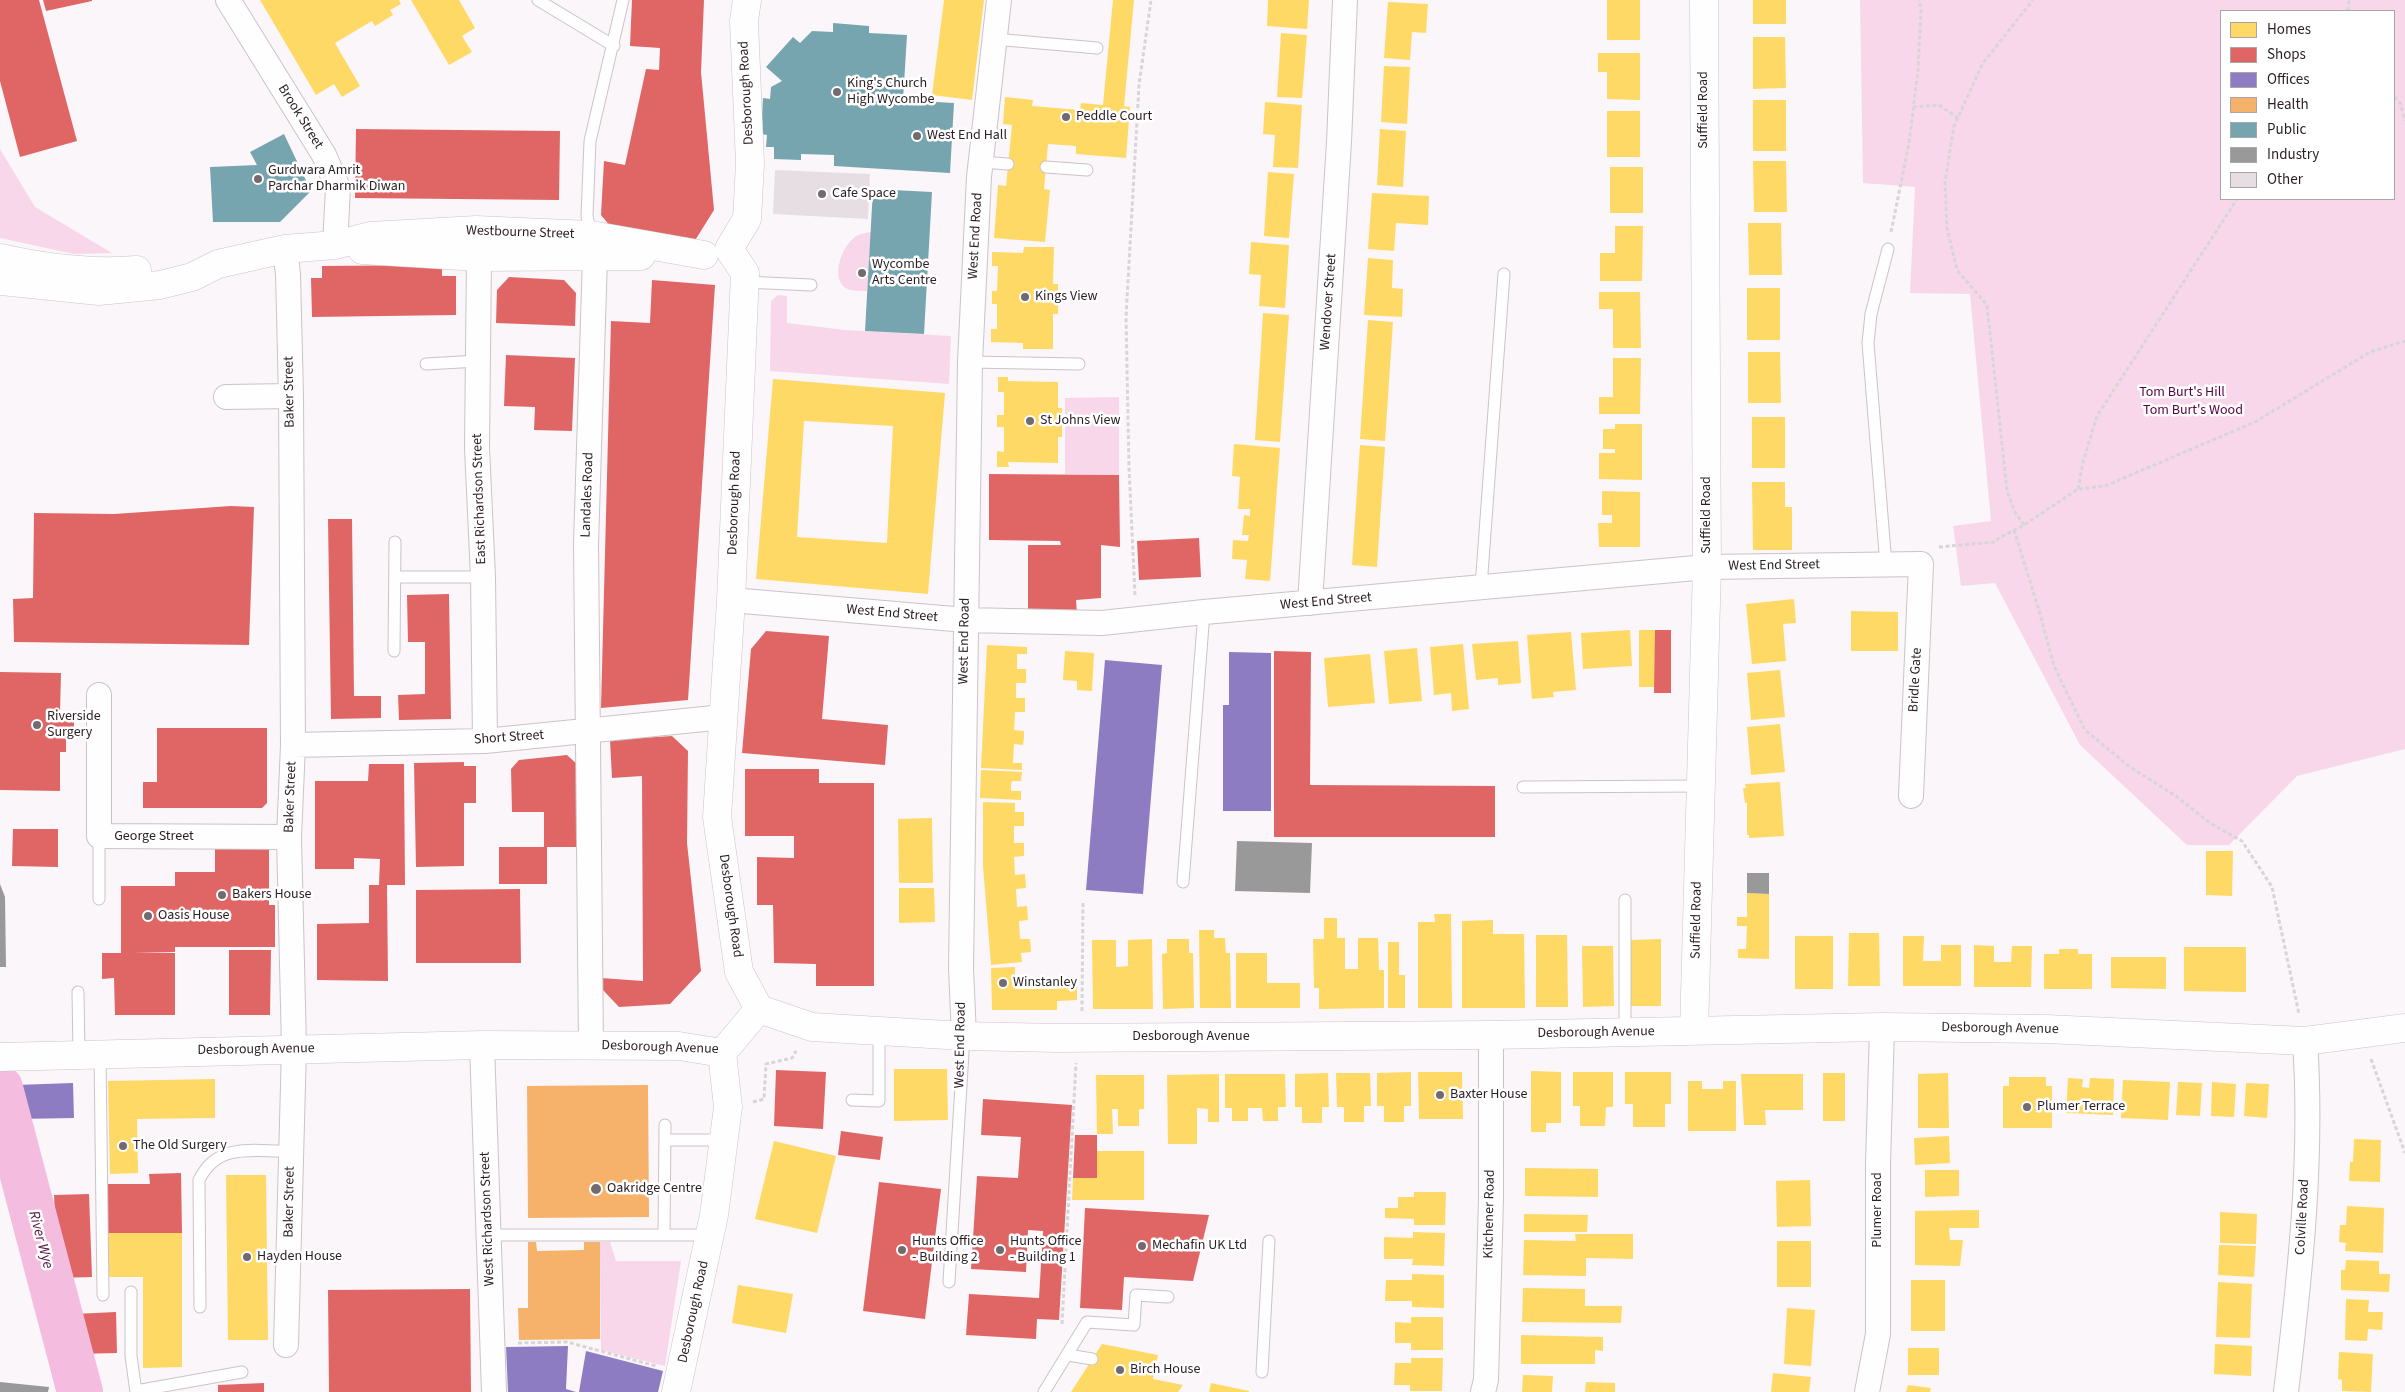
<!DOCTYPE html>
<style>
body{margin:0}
#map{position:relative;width:2405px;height:1392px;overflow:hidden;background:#fbf6f9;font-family:"Source Sans 3",sans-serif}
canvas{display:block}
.legend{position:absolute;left:2220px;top:10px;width:175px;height:190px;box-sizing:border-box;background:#fff;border:1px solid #aaa5a8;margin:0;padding:6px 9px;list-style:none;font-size:15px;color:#2a1e25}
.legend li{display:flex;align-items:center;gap:10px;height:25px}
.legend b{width:25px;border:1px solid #aaa5a8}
</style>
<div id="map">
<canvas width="2405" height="1392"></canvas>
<ul class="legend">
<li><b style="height:14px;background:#ffd966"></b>Homes</li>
<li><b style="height:14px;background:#e06666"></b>Shops</li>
<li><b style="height:14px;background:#8e7cc3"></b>Offices</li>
<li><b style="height:14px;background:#f6b26b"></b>Health</li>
<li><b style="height:14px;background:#76a5af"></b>Public</li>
<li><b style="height:14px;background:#999"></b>Industry</li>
<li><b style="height:14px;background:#e6dee3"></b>Other</li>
</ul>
</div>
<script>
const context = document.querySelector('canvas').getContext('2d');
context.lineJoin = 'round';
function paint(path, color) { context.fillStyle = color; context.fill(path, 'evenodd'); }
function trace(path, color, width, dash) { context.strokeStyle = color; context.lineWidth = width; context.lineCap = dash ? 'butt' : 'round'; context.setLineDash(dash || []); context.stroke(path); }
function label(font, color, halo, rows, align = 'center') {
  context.font = font + ' "Source Sans 3",sans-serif'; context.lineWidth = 5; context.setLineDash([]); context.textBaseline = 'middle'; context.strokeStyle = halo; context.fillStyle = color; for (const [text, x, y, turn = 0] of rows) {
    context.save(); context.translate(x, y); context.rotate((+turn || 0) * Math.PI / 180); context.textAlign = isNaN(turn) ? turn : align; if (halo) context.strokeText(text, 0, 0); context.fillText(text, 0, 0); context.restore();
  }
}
paint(new Path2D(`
 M1860,0H2405V749L2297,776L2229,845H2187L2080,745L1995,583L1961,586L1953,526L1991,521L1970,294L1910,293L1915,187L1863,183ZM2221,11H2394V199H2221Z
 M0,149L35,207L112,253L74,254L0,238Z
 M871,232L867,291C861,291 853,291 847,289C829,279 842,246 855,237C859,234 866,233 871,232Z
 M778,295L787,296V323L845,330L951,336L949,384L770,371L771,301Z
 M1119,397V475L1065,474V398Z
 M600,1242H610L616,1261H681L665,1366L601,1350Z`), '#f8d7eb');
paint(new Path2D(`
 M260,0H399L401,4L390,10L393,15L375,26L372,21L335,43L360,86L342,97L334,84L316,95Z
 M411,0H459L475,28L462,36L472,52L449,65Z
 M944,0H984L972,100L932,95Z
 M1113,0H1134L1124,106L1130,107L1126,158L1076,154V146L1048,144L1044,189L1050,190L1045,242L994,238L998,185L1006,186L1012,125L1003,124L1005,97L1033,100L1032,106L1080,110L1081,103L1103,105Z
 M1268,0H1309L1307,29L1267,26Z
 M1607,0H1640V40H1607Z
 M1753,0H1786V24H1753Z
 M1388,2L1428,4L1426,33L1412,32L1410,60L1384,58Z
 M1281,33L1307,35L1302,98L1277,97Z
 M1753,37H1785L1786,88L1753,89Z
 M1598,53H1640V100L1607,99V72H1598Z
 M1384,66L1410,67L1407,124L1381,122Z
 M1753,100H1786V151H1753Z
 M1265,102L1302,105L1298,168L1273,167L1275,135L1263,134Z
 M1607,111H1640V157H1607Z
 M1380,129L1406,131L1403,187L1377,185Z
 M1753,161H1786L1787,212H1754Z
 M1610,167H1643V213H1610Z
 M1268,172L1294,174L1289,238L1264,236Z
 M1372,193L1429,196L1428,225L1396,223L1394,251L1368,249Z
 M1748,223H1781L1782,275H1749Z
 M1615,226H1643L1642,281H1600V253H1615Z
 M1251,242L1289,245L1285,308L1259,306L1261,275L1249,274Z
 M1024,247H1054L1053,284H1058V314H1053V349H1023V343L991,342V329H997V304H992V291H997L998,266H992V252L1023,253Z
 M1368,258L1393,260L1392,288L1403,289L1402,317L1364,315Z
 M1747,288H1780V340H1747Z
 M1599,292H1640L1641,348H1613V309H1599Z
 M1263,313L1289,315L1280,442L1255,440Z
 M1368,320L1393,322L1385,441L1360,439Z
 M1748,352H1780L1781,403H1748Z
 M1613,358H1641L1640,414H1599V397H1613Z
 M998,377H1008V381L1058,382V408H1062V437H1058V463L1008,462L1009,467H997V451L1004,452V427H997V415H1004V392H998Z
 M773,379L945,393L928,594L756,579ZM804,421L893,426L887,543L797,537Z
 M1752,417H1785V468H1752Z
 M1615,424H1642V480L1599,479V453H1615V449H1603V429H1615Z
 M1234,444L1280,448L1270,581L1245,579L1247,560L1232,559L1233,540L1248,541L1249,535H1242L1244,515L1250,516V509H1238L1240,477L1232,476Z
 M1360,445L1385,447L1377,567L1352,565Z
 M1752,482H1785V507H1792V550H1753Z
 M1602,491L1640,492V547H1599L1598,523H1612V515H1602Z
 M1794,599L1796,623L1783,624L1786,661L1752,664L1746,604Z
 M1851,611L1898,612V651H1851Z
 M1630,630L1632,666L1583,669L1581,633Z
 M1639,630H1655V687H1639Z
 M1571,632L1576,690L1553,692L1554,697L1532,699L1527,635Z
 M1518,641L1521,683L1498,685V678L1476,680L1472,644Z
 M1463,644L1469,709L1452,711L1451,693L1434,695L1430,647Z
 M987,645L1027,647V654H1017V669H1026V683H1016V698H1025V712H1015L1014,730L1024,731V738L1023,745L1014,744L1013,763H1022V770L981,768Z
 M1417,648L1422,701L1389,704L1384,651Z
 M1065,651L1094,653L1092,691L1077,690V681L1063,680Z
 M1370,654L1375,703L1328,707L1324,658Z
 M1780,670L1785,717L1751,720L1747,673Z
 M1780,724L1785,772L1751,775L1747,727Z
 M981,770L1022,772L1021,781H1012L1011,785V791H1021V800L980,798Z
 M1780,782L1784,836L1749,838V835H1747V803H1745L1743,788H1746L1745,784Z
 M983,802L1015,803V812H1024V826H1014V843H1024V856L1014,857L1015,875L1025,874L1026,888L1016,889L1017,907L1027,906L1028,920L1019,921L1020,939H1030L1031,952L1021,953L1022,962L991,965L983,866Z
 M932,818L933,883H899L898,819Z
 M2206,851H2233L2232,896L2206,895Z
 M899,888H934L935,922L899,923Z
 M1747,893L1769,894V959L1738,958V949H1746L1747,926H1737V917H1747Z
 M1434,914H1451L1452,1008H1418V922H1435Z
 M1324,918H1337V938H1345V969H1358V938H1378L1379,970H1384V1008L1319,1009V988H1314L1313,939H1324Z
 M1493,920V934H1524L1525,1008H1462V921Z
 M1199,930H1214V938H1225L1226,953H1230L1231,1008H1200Z
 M1849,933H1879L1880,986H1848Z
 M1536,935H1567L1568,1007H1536Z
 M1795,936H1833V989H1795Z
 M1903,936H1924L1923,961H1941V945H1961V986H1903Z
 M1152,939L1153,1009H1093L1092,940H1116V967L1128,966V940Z
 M1167,939H1189V953H1193L1194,1008L1163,1009L1162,954L1167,953Z
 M1661,939V1006H1630V940Z
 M1388,942H1399V975H1405V1008H1388Z
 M1974,945L1994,946V962H2011L2012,946H2032L2031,987H1974Z
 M1582,946H1613L1614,1006L1583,1007Z
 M2184,947H2246V992L2184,991Z
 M2059,949H2078V954H2092V989H2044V954H2059Z
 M1236,953H1267V983H1300V1008H1236Z
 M2111,957H2166V989L2111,988Z
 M1015,967V989H1057V977H1077V1000L1057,1001V1010H992L991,968Z
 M894,1069H947L948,1120L894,1121Z
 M1531,1071L1561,1072V1123H1546V1132H1531Z
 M1411,1072V1106H1404V1122H1384V1106H1377V1073Z
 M1418,1072H1462L1463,1119H1419Z
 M1573,1072H1613V1107H1606L1605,1126H1580V1106H1573Z
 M1625,1072H1671V1104H1665V1127H1633V1104H1625Z
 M1328,1073L1329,1107H1322V1123H1302V1107H1295V1074Z
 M1336,1073H1370L1371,1106H1364V1122H1344V1107H1337Z
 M1823,1073H1845V1121H1823Z
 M1948,1073L1949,1128H1918V1074Z
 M1219,1074V1122H1208V1109L1197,1108V1144H1168L1167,1075Z
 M1225,1074H1285L1286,1107H1278V1121H1263L1262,1108H1248V1121H1232V1108H1225Z
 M1741,1074H1803V1110H1765L1766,1125H1744Z
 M1096,1075H1144V1109H1139V1126H1118V1109H1112L1113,1134H1097Z
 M2009,1077H2046V1086H2052V1128H2003V1086H2009Z
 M2068,1078L2083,1079L2082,1087L2089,1088L2090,1078L2114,1079L2113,1115L2066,1113Z
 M215,1079V1118L137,1119L138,1173L110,1174L108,1081Z
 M2123,1080L2170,1082L2168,1120L2121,1118Z
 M1688,1081H1702V1089H1723V1081H1736V1131H1688Z
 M2178,1082L2202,1083L2200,1116L2176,1115Z
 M2212,1082L2236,1084L2234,1117L2211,1116Z
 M2246,1083L2269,1084L2267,1118L2244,1116Z
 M1949,1136L1950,1163L1915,1165L1914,1138Z
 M2354,1139L2381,1140L2380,1182L2349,1181L2350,1162H2353Z
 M774,1141L836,1156L817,1233L755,1219Z
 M1097,1151H1144V1200H1072L1073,1178H1097Z
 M1525,1168L1598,1169V1197L1525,1196Z
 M1925,1170H1959V1196L1925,1197Z
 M226,1175H266L268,1340H228Z
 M1810,1180L1811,1226L1777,1227L1776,1181Z
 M1414,1192H1446L1445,1225H1414V1219L1385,1218V1208H1398V1197H1414Z
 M2347,1206L2384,1208L2383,1253L2345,1251L2346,1243L2339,1242L2340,1225H2346Z
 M1979,1210V1228H1949L1950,1240H1963L1960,1266L1915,1265V1211Z
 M2220,1212L2257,1214L2256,1244L2220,1243Z
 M1524,1214L1588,1215L1587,1232H1524Z
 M1413,1232L1445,1233L1444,1266L1412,1265L1413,1259H1384V1237L1413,1238Z
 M106,1233H182V1367L143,1368V1277H107Z
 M1575,1234H1633V1259L1586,1258V1276L1523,1275L1524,1240L1576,1241Z
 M1777,1241H1811V1287H1777Z
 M2219,1245L2256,1246L2254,1277L2218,1275Z
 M2346,1260L2379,1261V1274H2390L2389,1292L2341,1290V1270H2345Z
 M1412,1274L1444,1275V1308L1412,1307V1301H1385L1386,1280H1412Z
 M1911,1280H1945V1331H1911Z
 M2218,1282L2252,1284L2250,1338L2216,1337Z
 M738,1285L793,1294L786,1333L732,1323Z
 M1523,1288L1585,1289V1306H1622L1621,1323L1522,1322Z
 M2346,1299L2369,1300L2368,1312H2383L2382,1330L2368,1329L2367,1341L2345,1340Z
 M1787,1308L1815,1310L1811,1366L1784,1364Z
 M1411,1317H1443V1350H1411V1343H1395V1322L1411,1323Z
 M1521,1335L1603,1337V1351L1595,1350V1364H1521Z
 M1102,1344L1158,1355L1153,1379L1183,1385L1178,1392H1071Z
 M2215,1344L2252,1346L2251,1376L2214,1374Z
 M1908,1348H1939V1375H1908Z
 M2339,1352L2373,1354L2371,1392L2342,1391V1380L2338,1379Z
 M1411,1358H1443L1442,1391H1410V1385H1394L1395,1363H1411Z
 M1773,1373L1811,1377L1809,1392H1771Z
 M1523,1375L1553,1376L1552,1392H1522Z
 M1586,1382L1615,1383V1392H1585Z
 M1211,1383L1249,1391V1392H1209Z
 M1908,1385L1931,1388L1930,1392H1906Z`), '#ffd966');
paint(new Path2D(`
 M0,0H39L77,141L20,157L0,81Z
 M43,0H92V1L46,11Z
 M632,0H704L701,72L714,210L694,242L615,232L601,215L604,161L625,165L646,69L659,70L660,48L630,46Z
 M356,129L560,131L559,200L355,198Z
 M442,265V276H456V315L312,317L311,278H322V266Z
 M509,277L564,280L576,293L575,326L496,323L497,290Z
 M652,280L715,285L688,700L601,708L611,321L650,323Z
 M506,355L575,358L572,431L534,430L535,407L504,406Z
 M989,474L1119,475L1120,547L1101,545V598L1076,600L1077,614H1028V545H1061L1060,541L989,540Z
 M231,506L254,507L249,645L14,642L13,599L33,598L34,513L114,514Z
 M328,519H352L354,696H381V718L331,719Z
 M1199,538L1201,577L1139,580L1137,541Z
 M449,594L451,719L399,720L398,695L425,694V642H408L407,595Z
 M1655,630H1671V693H1654Z
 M766,631L829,636L822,719L888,725L885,765L742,753L751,649Z
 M1274,651L1311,652L1310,785L1495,786V837H1274Z
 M0,672L61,673L60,713L74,714V736H66V752H60V791L0,790Z
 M157,728H267V803L262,808H143V782H157Z
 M672,736L688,751L687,843L701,971L670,1004L619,1007L602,989L601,978L643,981L642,776L612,778L610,740Z
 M567,755L579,766L578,847H547V884H499V847H544V812H512L511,769L519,760Z
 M464,762V766H476V803H464V866L416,867L414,763Z
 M369,764H404L405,885H387L388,981L317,980V924L369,923V885H379L380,859L354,858V869H315V781H368Z
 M745,769H819V783H874V986H816V964L774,963L773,905H757V857L794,858V836H745Z
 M13,829H58V867L12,866Z
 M215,848H269V905H275V947H175V952H134L175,953V1015H115L114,978L102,979V953H121V886H175V872H215Z
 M520,889L521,963H416V890Z
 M229,950H271L270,1015H229Z
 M776,1070L826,1072L823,1129L774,1126Z
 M983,1099L1072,1105L1059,1320L1037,1319L1036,1339L966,1335L969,1294L1039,1298L1043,1231L1028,1230L1026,1272L971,1269L977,1176L1018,1178L1021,1137L981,1135Z
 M841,1131L883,1137L880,1160L838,1155Z
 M1075,1135H1097V1178H1073Z
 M181,1173L182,1233H106L105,1184H150L149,1174Z
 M879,1182L941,1189L925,1319L863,1311Z
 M89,1194L92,1277L58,1278L54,1195Z
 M1085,1208L1209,1215L1193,1281L1124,1277L1122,1310L1080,1308Z
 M470,1289L471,1392H329L328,1290Z
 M116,1312L117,1353L76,1354L74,1314Z
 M264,1383V1392H218V1385Z`), '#e06666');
paint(new Path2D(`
 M1229,652L1271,653V811H1223V705H1229Z
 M1105,660L1162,665L1143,894L1086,890Z
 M73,1083L74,1118L17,1119L16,1085Z
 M568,1346L566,1389L576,1392H508L506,1347Z
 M586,1351L663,1371L658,1392H579Z`), '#8e7cc3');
paint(new Path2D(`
 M648,1085L649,1217L528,1218L527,1086Z
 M528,1242H536L537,1251L584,1250V1242H600V1339L519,1340L518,1308H528Z`), '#f6b26b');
paint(new Path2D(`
 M833,23L869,26V33L907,35L903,100L954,103L950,173L834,166V155L801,154V160L774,159V147H766L767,135L761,134L763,98L770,99L771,87L782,81L766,67L793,37L800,43L812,31L833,32Z
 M284,134L311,191L280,222H213L210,167L257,165L250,152Z
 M873,189L932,192L924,334L865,331Z`), '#76a5af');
paint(new Path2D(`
 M1237,841L1312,843L1310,893L1235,891Z
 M1747,873H1769V894L1747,893Z
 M0,884L5,897L6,967H0Z
 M0,1382L49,1387L48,1392H0Z`), '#999');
trace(new Path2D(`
 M0,1088L80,1392`), '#f4bddf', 46);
paint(new Path2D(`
 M775,170L870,174L868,219L773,214Z`), '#e6dee3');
const service = new Path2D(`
 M538,0L614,46
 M994,39L1097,48
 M981,162L1008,164
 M1046,167L1087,170
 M591,235L587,216L590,141L623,0
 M744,282L811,285
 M970,362L1079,364
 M426,364L478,361
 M1886,565L1868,343L1871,314L1888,249
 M396,577H483
 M1481,587L1504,274
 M394,651L395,542
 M1523,787L1700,786
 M99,836V899
 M1183,882L1204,612
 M78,992L79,1055
 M1625,1032V900
 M100,1054L103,1295
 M852,1100L879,1101V1031
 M665,1140H724
 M489,1235H709
 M664,1235L665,1125
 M949,1282L964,1036
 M131,1292V1356L136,1392
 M200,1307L199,1180C218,1141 254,1152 291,1151
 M1068,1355L1092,1359
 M1262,1372L1269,1241
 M136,1391L242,1372
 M1044,1392L1087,1322L1134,1325L1136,1295L1168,1297`);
const minor = new Path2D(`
 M228,0L324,155L338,188L335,245
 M285,249L288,274L291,396L293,745L289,837L294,1048L286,1345
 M479,257L477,448L483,577L485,741
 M226,397L291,396
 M731,600L966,620L1102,623L1204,612L1707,567L1921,564L1911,796
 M1310,603L1339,142L1345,0
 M99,695V836L289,837
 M293,745L485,741L724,717
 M964,1036L961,968L970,362L979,177L999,0
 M482,1045L494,1392
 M591,1046L586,544L595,257
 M1483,1392L1486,1380L1491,1199V1035
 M1867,1392L1878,1334V1164L1882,1027
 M2286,1392C2300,1276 2313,1158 2305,1041`);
const tertiary = new Path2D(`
 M747,0L744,21L750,164L747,219L729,249L745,273L731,600L717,817L739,972L759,1009
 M362,250L479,257L641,256
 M0,258C45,268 91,274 137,270
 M0,281L99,291L160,285L192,277L218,264L285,249L335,245L370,236L476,230L591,235L704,255
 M759,1009L812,1027L964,1036L1057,1038L1491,1035L1882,1027L2046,1029L2305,1041L2405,1028
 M1694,1031L1707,567L1704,0
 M722,1053L759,1009
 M0,1057L482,1045L679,1046L722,1053
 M676,1392L714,1215L728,1107L722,1053`);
trace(service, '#cbc3c8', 13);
trace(minor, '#cbc3c8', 26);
trace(tertiary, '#cbc3c8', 29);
trace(new Path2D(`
 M2348,11L2349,0
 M2394,97L2400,103L2405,121
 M1913,107L1939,105L1958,118
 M1891,232L1909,144L1918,70L1921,10L1919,0
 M2078,489L2083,462L2097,416L2237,199
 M2024,525L2015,512L2007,491L1987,305L1957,270L1947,228L1945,182L1954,126L1983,63L2033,0
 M2014,530L2038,607L2054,666L2085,730L2130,767L2176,796L2210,823L2242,841L2272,887L2299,1014
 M1939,547L1995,542L1999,538L2024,525L2078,489L2105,486L2255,422L2370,352L2405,341
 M1135,595L1129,468L1126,317L1139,85L1151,0
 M1082,1011L1083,901
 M2371,1059L2405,1153
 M753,1102L764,1099L766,1064L792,1058L796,1051
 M1062,1324L1076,1063
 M518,1343L567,1342L656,1366`), '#d8d5d7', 3, [4, 2.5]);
trace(service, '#fefefe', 11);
trace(minor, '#fefefe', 24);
trace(tertiary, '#fefefe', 28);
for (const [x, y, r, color] of [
 [837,92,5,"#736a6f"],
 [1066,117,5,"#736a6f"],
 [917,136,5,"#736a6f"],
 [258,179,5,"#736a6f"],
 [822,194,5,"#736a6f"],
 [862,273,5,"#736a6f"],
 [1025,297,5,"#736a6f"],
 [1030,421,5,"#736a6f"],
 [37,725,5,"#736a6f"],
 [222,895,5,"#736a6f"],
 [148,916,5,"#736a6f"],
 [1003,983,5,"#736a6f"],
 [1440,1095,5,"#736a6f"],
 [2027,1107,5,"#736a6f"],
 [123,1146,5,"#736a6f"],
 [596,1189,6,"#736a6f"],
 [1142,1246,5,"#736a6f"],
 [902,1250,5,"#736a6f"],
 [1000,1250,5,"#736a6f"],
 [247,1257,5,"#736a6f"],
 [1120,1370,5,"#736a6f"]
]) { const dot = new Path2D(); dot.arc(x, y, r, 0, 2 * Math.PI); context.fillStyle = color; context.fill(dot); trace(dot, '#fff', 2); }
label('14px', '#2a1e25', '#fff', [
 ["King's Church",847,84],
 ["High Wycombe",847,100],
 ["Peddle Court",1076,117],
 ["West End Hall",927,136],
 ["Gurdwara Amrit",268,171],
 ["Parchar Dharmik Diwan",268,187],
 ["Cafe Space",832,194],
 ["Wycombe",872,265],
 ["Arts Centre",872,281],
 ["Kings View",1035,297],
 ["St Johns View",1040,421],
 ["Riverside",47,717],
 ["Surgery",47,733],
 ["Bakers House",232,895],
 ["Oasis House",158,916],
 ["Winstanley",1013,983],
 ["Baxter House",1450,1095],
 ["Plumer Terrace",2037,1107],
 ["The Old Surgery",133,1146],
 ["Oakridge Centre",607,1189],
 ["Hunts Office",912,1242],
 ["- Building 2",912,1258],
 ["Hunts Office",1010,1242],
 ["- Building 1",1010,1258],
 ["Mechafin UK Ltd",1152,1246],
 ["Hayden House",257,1257],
 ["Birch House",1130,1370]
], 'left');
label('14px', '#2a1e25', '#fff', [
 ["Desborough Road",747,93,-93],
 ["Suffield Road",1704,110,-90],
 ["Brook Street",300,117,58],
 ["Westbourne Street",520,233,2],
 ["West End Road",976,236,-87],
 ["Wendover Street",1329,302,-86],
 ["Baker Street",290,392,-91],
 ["Landales Road",588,495,-88],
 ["East Richardson Street",480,499,-92],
 ["Desborough Road",735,503,-88],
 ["Suffield Road",1707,515,-90],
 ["West End Street",1774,566,-1],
 ["West End Street",1326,602,-5],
 ["West End Street",892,614,5],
 ["West End Road",965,641,-89],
 ["Bridle Gate",1916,680,-87],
 ["Short Street",509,738,-4],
 ["Baker Street",291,797,-88],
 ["George Street",154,837],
 ["Desborough Road",730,906,82],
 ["Suffield Road",1697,920,-89],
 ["Desborough Avenue",2000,1029,1],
 ["Desborough Avenue",1596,1033,-1],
 ["Desborough Avenue",1191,1037],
 ["West End Road",961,1045,-89],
 ["Desborough Avenue",660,1048,2],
 ["Desborough Avenue",256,1050,-1],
 ["Baker Street",290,1202,-89],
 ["Plumer Road",1878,1210,-90],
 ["Kitchener Road",1490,1214,-89],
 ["Colville Road",2303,1217,-87],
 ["West Richardson Street",488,1219,-92],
 ["Desborough Road",694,1312,-78]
]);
label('14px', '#5c0046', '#fff', [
 ["Tom Burt's Hill",2182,393],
 ["Tom Burt's Wood",2193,411]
]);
label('italic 15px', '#531140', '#fff', [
 ["River Wye",40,1240,75]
]);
</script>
